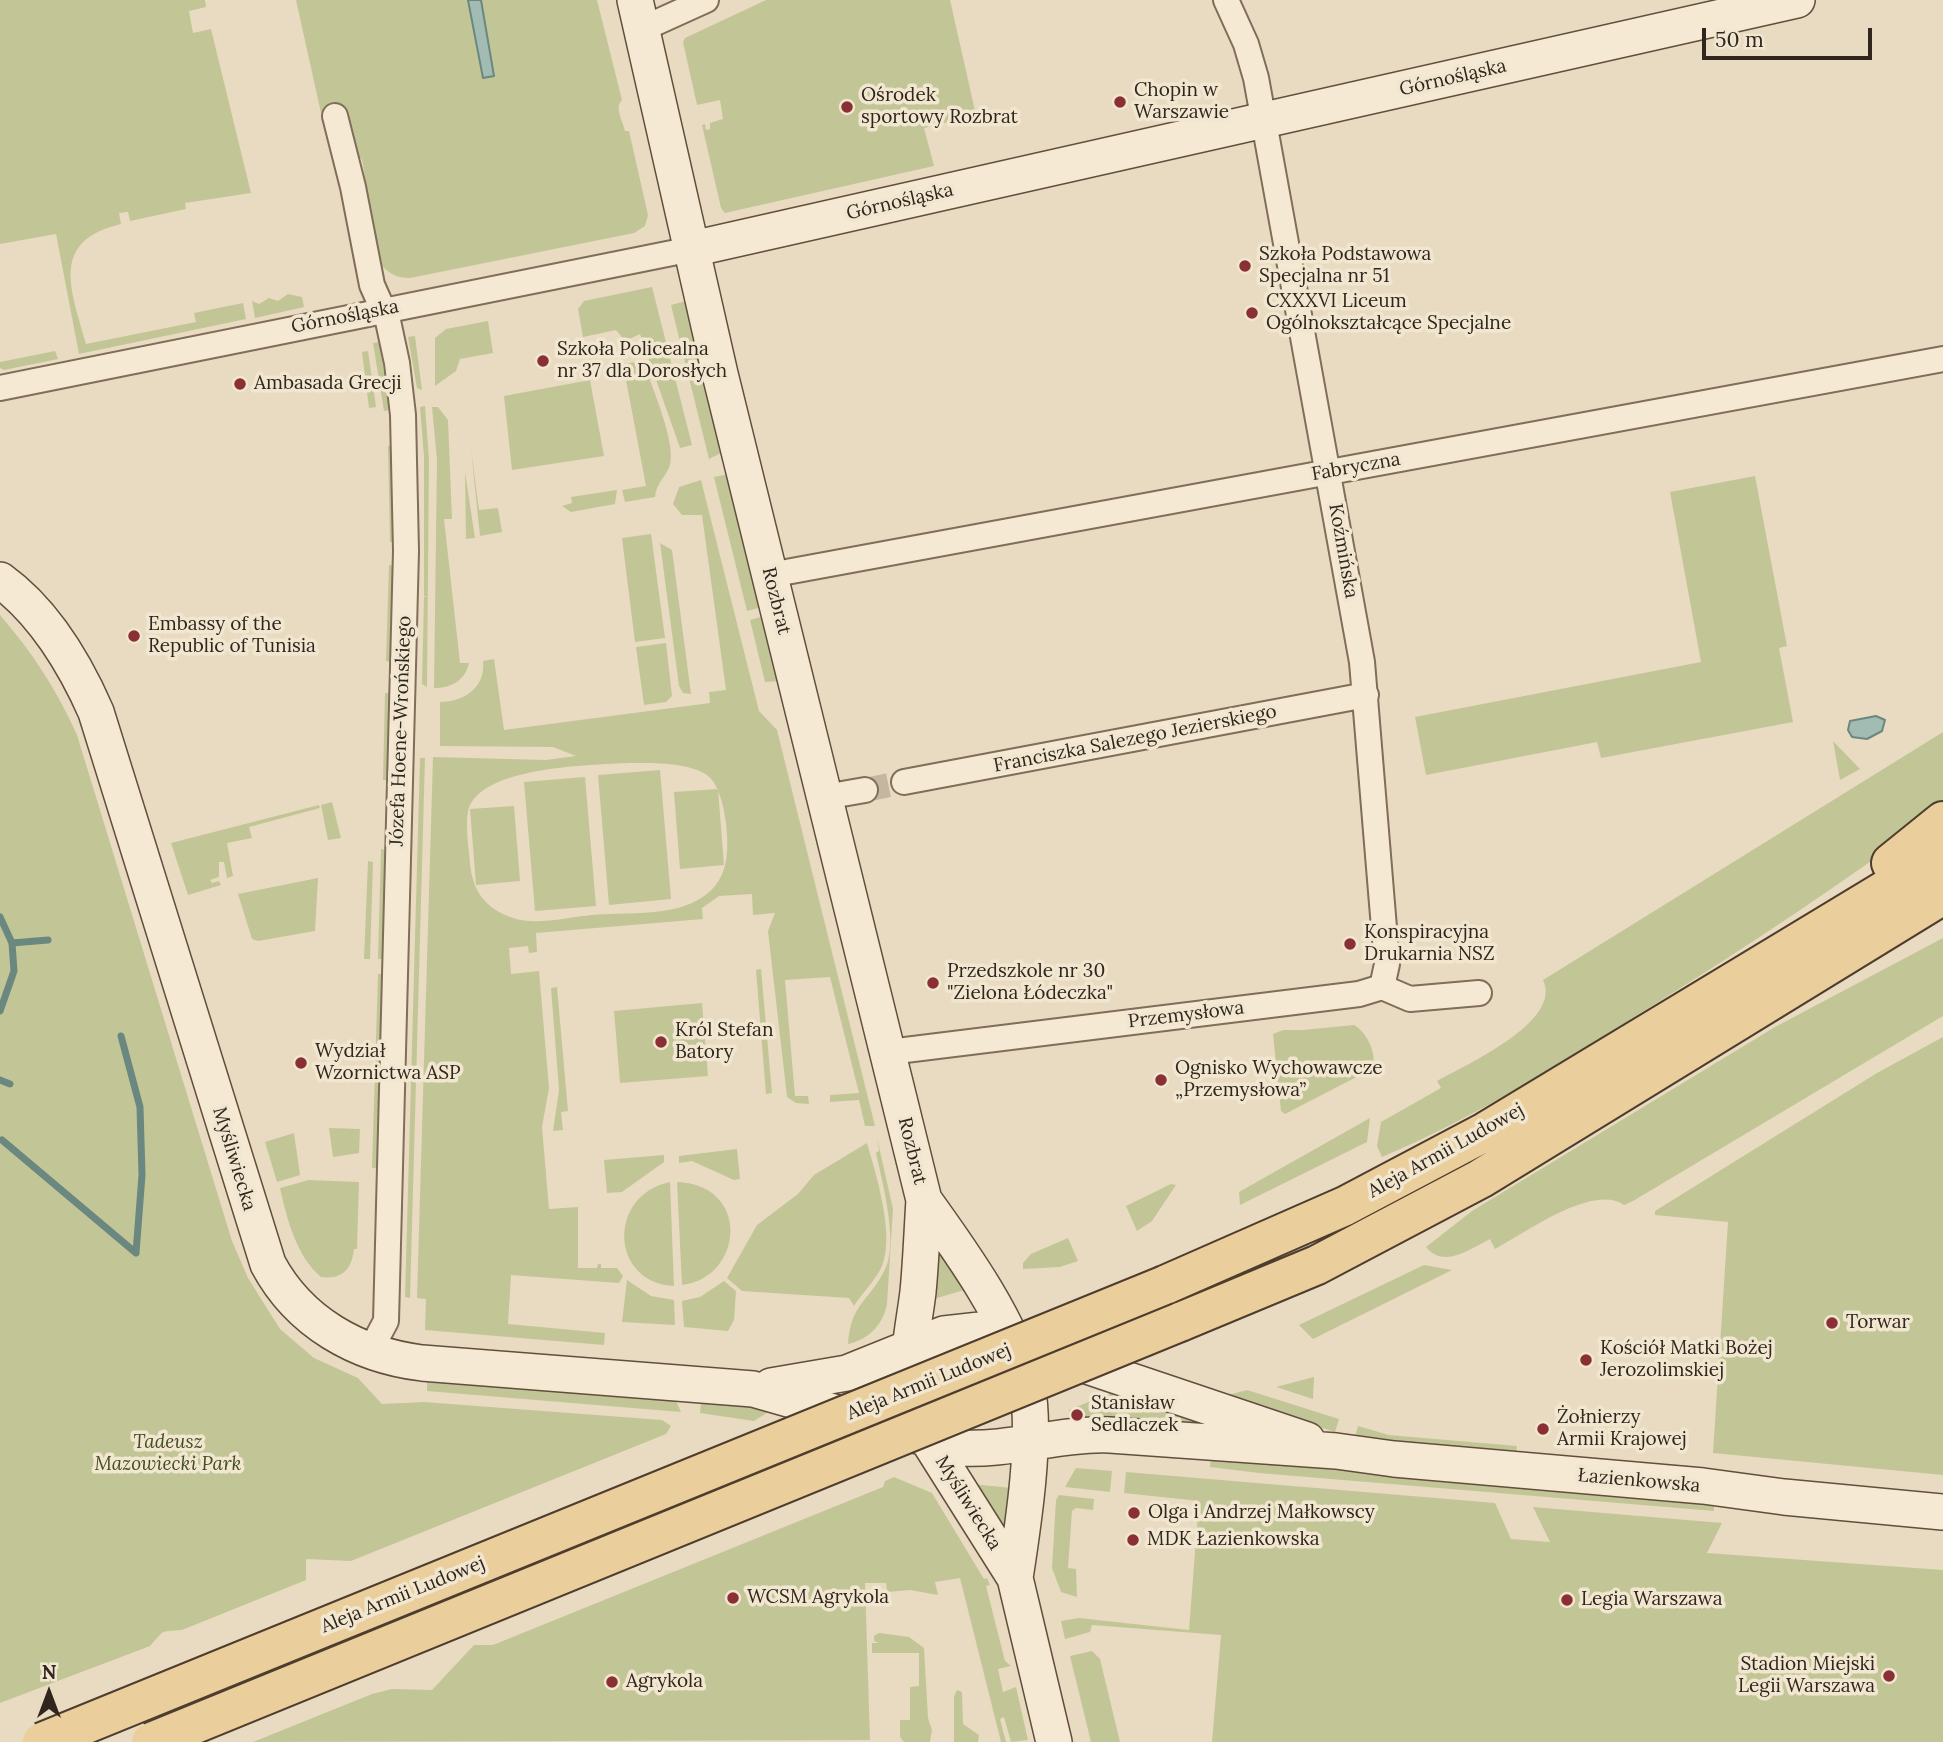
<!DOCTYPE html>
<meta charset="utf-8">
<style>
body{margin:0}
#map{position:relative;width:1943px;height:1742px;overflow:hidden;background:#e9dbc1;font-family:Lora,serif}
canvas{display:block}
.north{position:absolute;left:14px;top:1658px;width:70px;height:70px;-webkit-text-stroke:5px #f1e6cf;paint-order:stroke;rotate:0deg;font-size:19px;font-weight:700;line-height:28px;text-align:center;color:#31261d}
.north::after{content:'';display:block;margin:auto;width:24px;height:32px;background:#31261d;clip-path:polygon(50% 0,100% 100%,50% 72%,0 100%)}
.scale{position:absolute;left:1702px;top:28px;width:170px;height:32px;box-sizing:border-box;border:4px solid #31261d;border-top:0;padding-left:9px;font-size:21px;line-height:24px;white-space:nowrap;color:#31261d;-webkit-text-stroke:5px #f1e6cf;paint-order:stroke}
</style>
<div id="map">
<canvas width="1943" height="1742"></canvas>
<div class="north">N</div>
<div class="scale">50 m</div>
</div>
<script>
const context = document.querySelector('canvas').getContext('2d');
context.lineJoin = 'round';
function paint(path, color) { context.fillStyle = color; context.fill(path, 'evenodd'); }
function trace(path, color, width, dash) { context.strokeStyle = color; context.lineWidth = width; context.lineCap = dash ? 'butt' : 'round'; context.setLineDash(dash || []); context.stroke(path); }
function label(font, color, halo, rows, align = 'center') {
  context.font = font + ' Lora,serif'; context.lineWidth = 7; context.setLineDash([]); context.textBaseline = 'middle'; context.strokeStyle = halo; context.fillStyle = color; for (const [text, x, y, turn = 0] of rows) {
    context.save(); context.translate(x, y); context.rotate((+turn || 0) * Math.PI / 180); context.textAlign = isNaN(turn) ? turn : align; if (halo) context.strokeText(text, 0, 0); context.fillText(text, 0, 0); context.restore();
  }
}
paint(new Path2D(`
 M0,0H205L206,7L189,11L193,33L211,29L251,193L185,203L186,209L130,221L128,212L119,213L121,224C49,241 71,289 86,344L196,322L194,313L243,303L246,319L79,354L56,234L0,244Z
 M296,0H597L622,100C614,108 623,121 625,131H629L648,215L645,226L634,233L410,278C396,278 390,274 380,264L362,160L357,154L351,155L343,109L321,113Z
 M766,0H950L976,115L924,128L934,166L725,213L721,208L702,125L705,124L706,130L710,129V123L723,119L720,100L697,105L683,42L685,38Z
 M652,287L692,445L680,448L640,334L625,341L616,330L583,337L578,309L584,301Z
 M288,294L302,297L304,307L255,318L252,301L259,304L269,298L278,301Z
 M686,301L723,452L709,459L671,305Z
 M488,321L493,353L460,359L456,371L435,386V338L446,329Z
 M415,336L422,390L417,388L408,337Z
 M379,342L390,410L384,411L373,343Z
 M55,351L58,359L4,370L0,368V362Z
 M368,351L376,407L369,408L362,352Z
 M643,361C650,383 679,447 669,468C664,479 656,484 655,497L625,502L622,490L646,486L623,364Z
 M590,380L604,456L512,470L504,396Z
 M425,406L429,460L427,687L422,684L424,597L427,596H424V457L420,407Z
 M432,407H438L448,420L452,519H444L460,663H469C465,681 451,688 434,688L437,460Z
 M393,445L394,542H390L388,446Z
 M471,449L479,510L498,508L502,532L480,536Z
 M465,472L475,538L466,539Z
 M724,475L730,477L762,607L747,611L714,477Z
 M1755,476L1787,646L1779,648L1793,722L1601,758L1597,742L1426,775L1415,717L1701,662L1670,492Z
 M701,480L759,711L777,730L875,1126H865L859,1100L830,1102V1095L859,1093L830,977L785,980L795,1096H808L809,1104L796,1103L787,1097L768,931L775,913L753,915L752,894L719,896L702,908L703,919L536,933L537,952L529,953L528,946L509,948L511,974L539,971L549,1088L542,1127L549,1209L578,1207V1268H597L598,1264H601V1268H617L623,1276L619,1283L511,1275L508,1324L605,1333L604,1345L425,1330L426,1299L417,1298L433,757L546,760L576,756L553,747L440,746V702C464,702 486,687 483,661L494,659L504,730L710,703L709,692L726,690L702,515H682L673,504L679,487ZM629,763C651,763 688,762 707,775C725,787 731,844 725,865C722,879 713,891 701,898C673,917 625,912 592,915C568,917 536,926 513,918C486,909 473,892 470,864C469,848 465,827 468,811C479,766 592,765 629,763Z
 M617,490L615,504L571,512L562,506L572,503L571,497Z
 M651,534L665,638L635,642L622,538Z
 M660,543L672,550L691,694L683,693L679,686Z
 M389,565L395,566L392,662L386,661Z
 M0,615C32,652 57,690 77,735L232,1241L248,1278L280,1329L314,1358L358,1378L382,1404L424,1402L662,1420L671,1426L666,1434L351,1561L306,1559V1580L182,1630C158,1632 166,1629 150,1646L0,1703Z
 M764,616L780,681L765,682L750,620Z
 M666,643L672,696L666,702L644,705L636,647Z
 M385,693H391L389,780H383Z
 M1943,732V809C1848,880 1748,946 1647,1009C1560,1064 1478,1116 1382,1157L1377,1146L1381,1122L1441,1088L1437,1081C1465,1065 1563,1022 1543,980Z
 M1833,741L1860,769L1840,780Z
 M420,758H425L410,1298L405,1297Z
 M660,770L671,899L609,905L598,775Z
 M585,777L596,906L535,911L524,782Z
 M718,789L724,865L680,869L674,792Z
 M332,802L341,838L328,840L321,805Z
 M319,805L320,808L249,827L252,838L227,843L233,876L227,878L224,862H219V877L210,880L212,883L219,881L221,885L188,895L171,843Z
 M514,806L520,881L476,885L470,809Z
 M381,849L387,850L383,959H378Z
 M368,861L373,862L370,959H364Z
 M318,878L315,931L258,941L252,939L238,894Z
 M1943,938V1016L1633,1201L1624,1205C1593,1183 1525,1233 1495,1249L1490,1239C1470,1249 1444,1269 1426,1247L1472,1211L1775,1027Z
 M761,969L772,1093L766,1094L756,970Z
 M378,974H384L378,1168H372Z
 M557,987L568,1111L561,1112L563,1130L553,1131L559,1090L551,988Z
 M702,1003L708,1076L620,1083L614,1011Z
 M1354,1025C1367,1032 1378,1055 1372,1069L1285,1114L1281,1111L1273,1034L1283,1030H1303Z
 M1943,1037V1475L1713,1453L1728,1222L1655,1215V1211L1877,1073Z
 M1370,1118L1367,1142L1240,1205L1239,1192Z
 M329,1128L360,1129L359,1153L333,1157Z
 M294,1133L300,1175L277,1182L265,1142Z
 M877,1138L893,1209L887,1304C883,1324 870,1339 848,1344C851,1301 871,1301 886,1267C898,1240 882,1181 876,1153L879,1151Z
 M867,1143C876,1174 895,1235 882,1266C876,1280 862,1293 854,1306L849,1298L742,1291L727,1278L757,1225L798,1194L814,1175Z
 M737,1149L740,1179L734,1180L692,1161L679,1163V1156Z
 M664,1155V1162L622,1192L607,1193L604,1160Z
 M309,1180L359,1182L357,1249H354C352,1269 342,1280 321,1277C297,1257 287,1220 280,1188Z
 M670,1182L674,1286C610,1283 607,1195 670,1182Z
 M677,1182C752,1185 743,1278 682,1285Z
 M1171,1184L1176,1185L1152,1221L1137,1231L1126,1206Z
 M934,1232L968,1289L930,1300Z
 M1068,1238L1078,1261L1060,1267L1023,1269V1263L1031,1254Z
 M1424,1265L1452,1270L1313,1339L1299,1325Z
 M627,1280L651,1296L674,1300L675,1325L622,1322Z
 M724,1281L736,1291L734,1320L728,1331L684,1327L682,1301L700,1297Z
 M1314,1377L1313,1399L1276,1387Z
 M427,1381L676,1401L681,1412L427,1391Z
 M1120,1389L1250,1431L1071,1420L1069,1410Z
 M1247,1390L1339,1419L1335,1432L1229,1397L1228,1395Z
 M701,1402L763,1407L773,1409L754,1421L700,1413Z
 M1358,1426L1389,1435L1517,1446L1516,1455L1400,1444L1355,1437Z
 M1211,1458L1714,1501V1511L1259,1473L1210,1467Z
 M1076,1468L1112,1471L1110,1492L1065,1487Z
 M1126,1472L1495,1503L1511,1539L1550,1542L1533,1507L1722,1523L1707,1553L1943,1570V1742H1212L1221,1635L1092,1625L1090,1632L1065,1639L1061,1621L1079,1618L1189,1630L1199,1501L1124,1493Z
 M894,1477L932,1493L984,1579L987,1578L990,1585L986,1586L1005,1661L1011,1666L998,1669L1003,1692L1016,1687L1028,1740L1011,1742L1004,1717L1000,1719L1006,1742H1001L960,1578L935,1582L938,1595L910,1590L887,1592L886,1583H865L870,1740L253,1742L372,1694L392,1689L432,1690L474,1645H493L883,1487L885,1481Z
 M971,1484L1012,1488L1009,1545Z
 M1059,1495L1094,1499L1093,1510L1076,1508L1072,1511L1068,1568L1076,1569L1077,1597L1061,1592L1052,1568L1056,1500Z
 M879,1633L909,1637L924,1648L928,1718L932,1730L930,1742H904L900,1737V1720H910V1687L919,1686V1653H872V1643H879L874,1641V1636Z
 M1092,1651L1100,1659L1120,1742H1091L1070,1656Z
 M957,1690L962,1692L963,1724L979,1735L978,1742H954V1696Z`), '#c2c696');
const water = new Path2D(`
 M468,0H481L494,76L483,78Z
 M1876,716L1885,720L1882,731L1867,739L1852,737L1848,730L1850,721Z`);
paint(water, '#a3bcb3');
trace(water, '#6b8880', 2);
trace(new Path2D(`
 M0,917L12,943
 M0,1011L14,971L12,943L48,940
 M121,1036L140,1107L142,1175L136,1253
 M0,1080L10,1084
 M2,1140L136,1253`), '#6b8880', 7);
trace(new Path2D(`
 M865,790L904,782`), '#c4b7a0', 24, [24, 12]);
const street = new Path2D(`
 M1226,0L1246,44L1256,78L1362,662L1387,964L1382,987
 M642,29L706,0
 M335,116L353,187L372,285L388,321L397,363L403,415L406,551L386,1321L370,1351
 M0,388L692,249
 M770,575L1943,359
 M904,782L1366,695
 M825,797L865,790
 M1382,987L1410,999L1479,993
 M889,1052L1359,994L1382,987`);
const secondary = new Path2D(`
 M635,0L720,374L924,1200C922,1230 921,1261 918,1292C912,1341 899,1382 921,1429L1015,1578L1054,1742
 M692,249L1797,0
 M0,580C43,611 75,664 96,712L268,1264C299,1322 357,1355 422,1363L753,1389L960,1448C1010,1451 1060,1433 1110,1435L1336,1451L1394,1459L1703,1486L1784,1497L1943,1512
 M924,1200C960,1250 1015,1326 1027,1386C1037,1436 1023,1526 1015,1578
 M771,1386L847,1373L944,1334L980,1330L1307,1440`);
const primary = new Path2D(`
 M1891,863L1943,821
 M1165,1285L1345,1206L1485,1132L1943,855
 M1180,1322L1317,1265L1480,1179L1943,895`);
trace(street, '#806d5a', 28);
trace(secondary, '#624e3d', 38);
trace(primary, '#4e3c2e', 42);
trace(street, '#f5e9d3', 24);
trace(secondary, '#f5e9d3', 35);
trace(primary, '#eace9b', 38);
const primaryBridge = new Path2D(`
 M42,1742L1165,1285
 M151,1742L1180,1322`);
trace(primaryBridge, '#4e3c2e', 42, []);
trace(primaryBridge, '#eace9b', 38);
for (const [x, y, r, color] of [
 [1120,102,7,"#8a3034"],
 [847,107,7,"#8a3034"],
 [1245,266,7,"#8a3034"],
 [1252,313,7,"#8a3034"],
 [543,361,7,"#8a3034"],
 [240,384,7,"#8a3034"],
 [134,636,7,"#8a3034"],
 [1350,944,7,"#8a3034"],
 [933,983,7,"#8a3034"],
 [661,1042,7,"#8a3034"],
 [301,1063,7,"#8a3034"],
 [1161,1080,7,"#8a3034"],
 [1832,1323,7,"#8a3034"],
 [1586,1360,7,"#8a3034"],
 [1077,1415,7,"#8a3034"],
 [1543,1429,7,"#8a3034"],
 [1134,1513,7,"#8a3034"],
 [1133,1540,7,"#8a3034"],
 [733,1598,7,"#8a3034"],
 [1567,1600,7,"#8a3034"],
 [1889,1676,7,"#8a3034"],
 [612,1682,7,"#8a3034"]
]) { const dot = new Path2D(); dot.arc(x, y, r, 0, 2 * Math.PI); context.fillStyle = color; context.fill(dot); trace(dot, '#f1e6cf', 2.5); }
label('19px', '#31261d', '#f1e6cf', [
 ["Górnośląska",1453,78,-13],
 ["Górnośląska",900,202,-13],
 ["Górnośląska",345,317,-11],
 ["Fabryczna",1356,467,-10],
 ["Koźmińska",1343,551,80],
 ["Rozbrat",776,601,76],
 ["Józefa Hoene-Wrońskiego",401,731,-88],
 ["Franciszka Salezego Jezierskiego",1135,739,-11],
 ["Przemysłowa",1186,1015,-7],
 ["Rozbrat",912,1151,76],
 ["Aleja Armii Ludowej",1446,1151,-29],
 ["Myśliwiecka",234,1159,73],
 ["Aleja Armii Ludowej",929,1382,-22],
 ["Łazienkowska",1639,1481,5],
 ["Myśliwiecka",968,1503,58],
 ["Aleja Armii Ludowej",403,1595,-22]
]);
label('19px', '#31261d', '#f1e6cf', [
 ["Chopin w",1134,91],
 ["Warszawie",1134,113],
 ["Ośrodek",861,96],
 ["sportowy Rozbrat",861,118],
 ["Szkoła Podstawowa",1259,255],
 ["Specjalna nr 51",1259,277],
 ["CXXXVI Liceum",1266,302],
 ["Ogólnokształcące Specjalne",1266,324],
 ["Szkoła Policealna",557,350],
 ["nr 37 dla Dorosłych",557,372],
 ["Ambasada Grecji",254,384],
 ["Embassy of the",148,625],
 ["Republic of Tunisia",148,647],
 ["Konspiracyjna",1364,933],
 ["Drukarnia NSZ",1364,955],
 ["Przedszkole nr 30",947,972],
 ["\"Zielona Łódeczka\"",947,994],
 ["Król Stefan",675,1031],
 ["Batory",675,1053],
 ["Wydział",315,1052],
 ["Wzornictwa ASP",315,1074],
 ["Ognisko Wychowawcze",1175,1069],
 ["„Przemysłowa”",1175,1091],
 ["Torwar",1846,1323],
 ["Kościół Matki Bożej",1600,1349],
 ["Jerozolimskiej",1600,1371],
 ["Stanisław",1091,1404],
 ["Sedlaczek",1091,1426],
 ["Żołnierzy",1557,1418],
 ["Armii Krajowej",1557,1440],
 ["Olga i Andrzej Małkowscy",1148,1513],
 ["MDK Łazienkowska",1147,1540],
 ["WCSM Agrykola",747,1598],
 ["Legia Warszawa",1581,1600],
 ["Stadion Miejski",1875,1665,"right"],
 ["Legii Warszawa",1875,1687,"right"],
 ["Agrykola",626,1682]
], 'left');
label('italic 19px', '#444c25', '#f1e6cf', [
 ["Tadeusz",168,1443],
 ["Mazowiecki Park",168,1465]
]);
</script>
